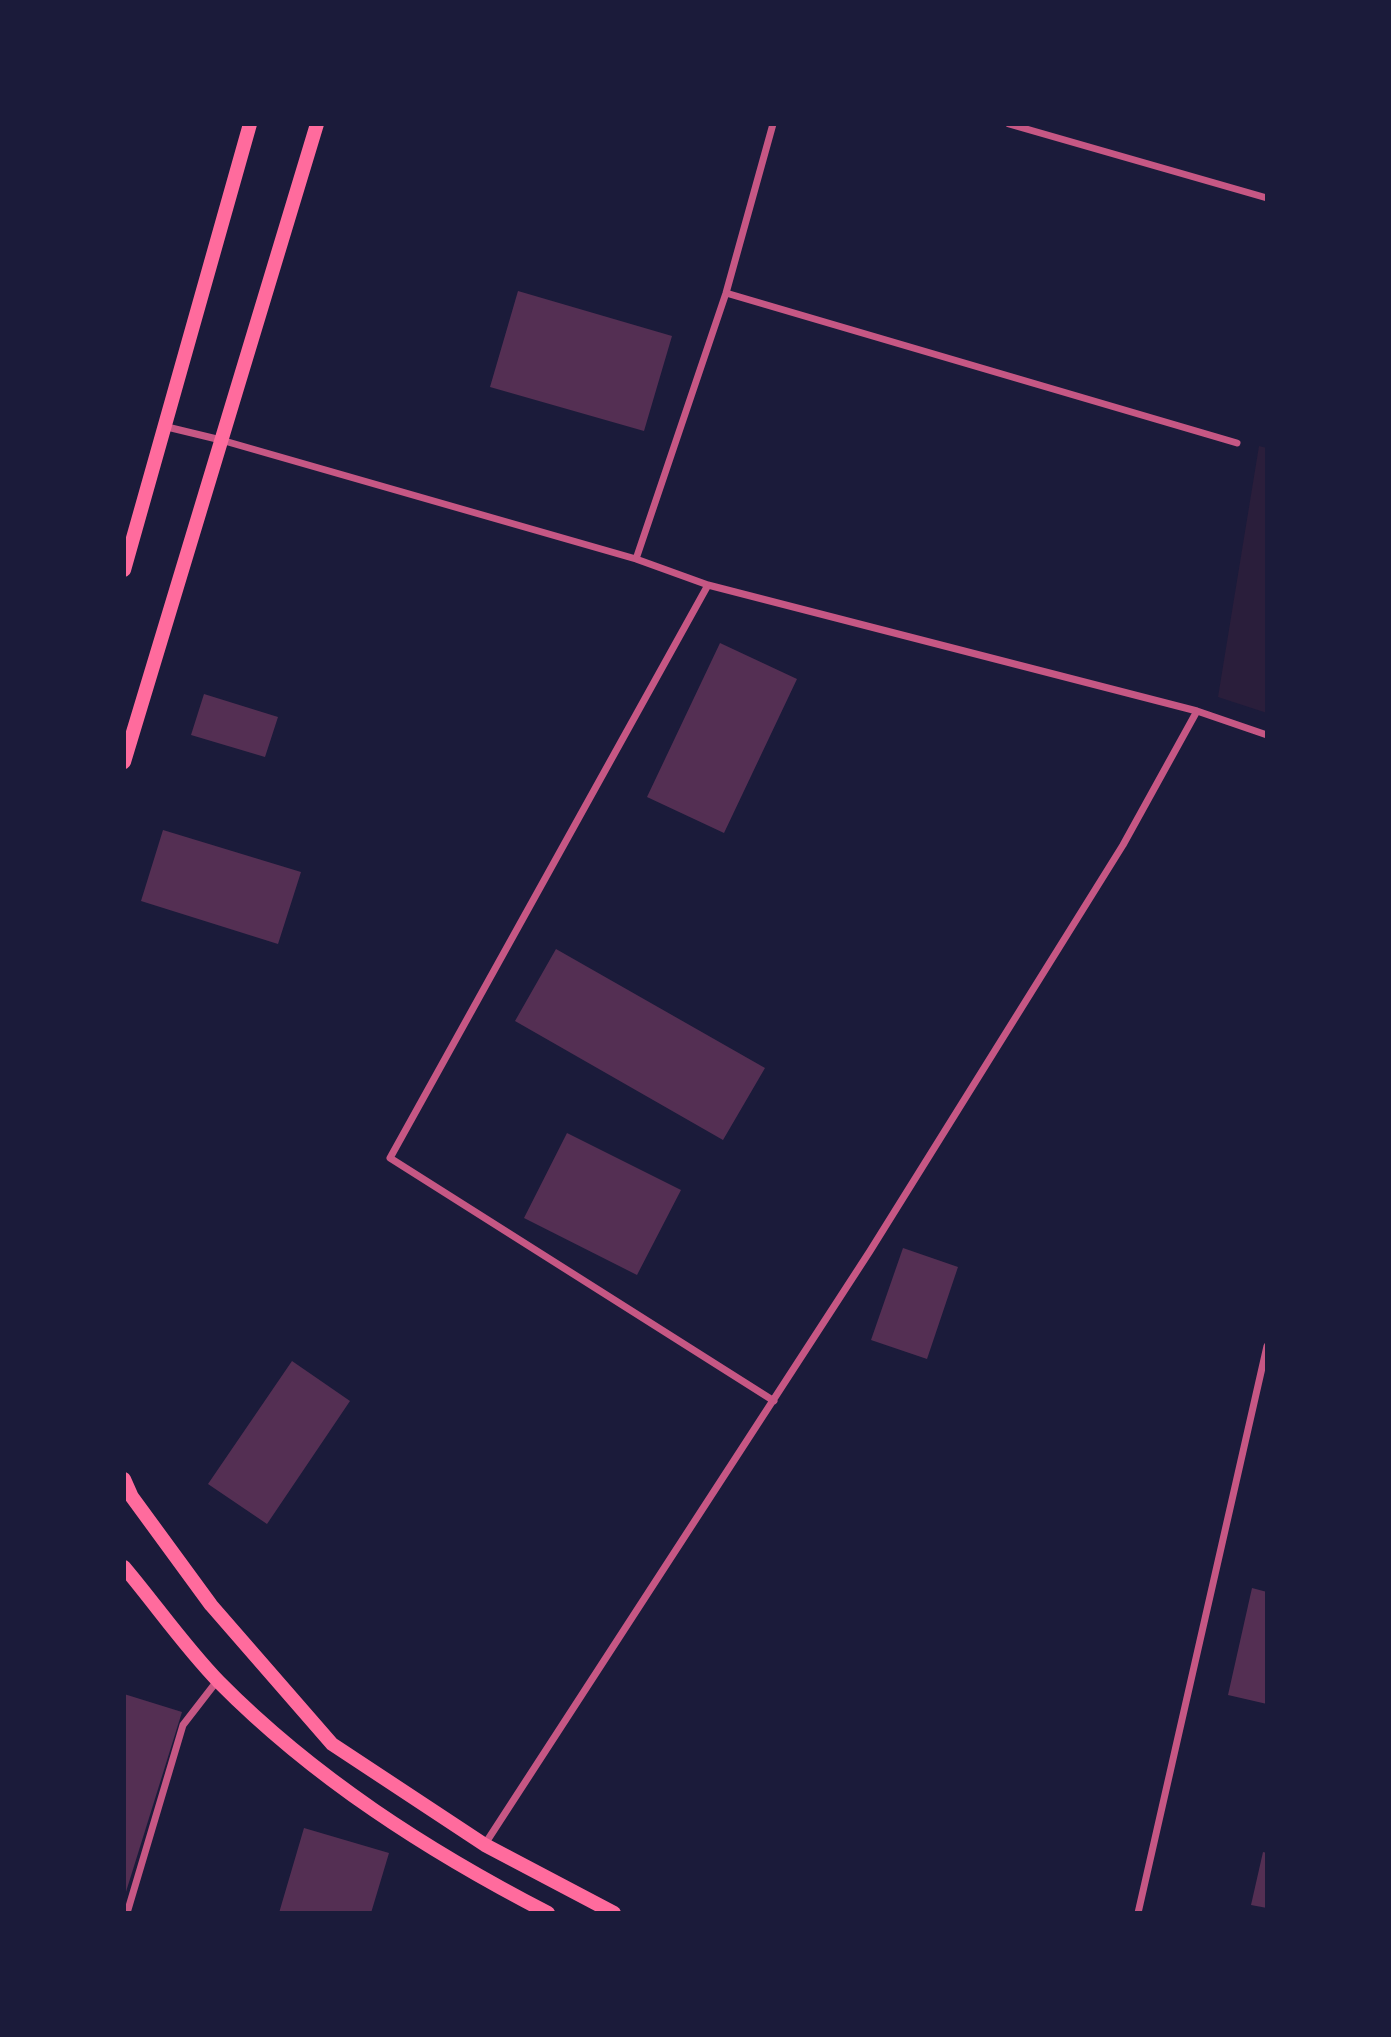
<!DOCTYPE html>
<style>
body{margin:0}
#map{position:relative;width:1391px;height:2037px;overflow:hidden;background:#1b1b3a;font-family:Merriweather,serif}
canvas{display:block}
.frame{position:absolute;inset:0;border:126px solid #1b1b3a;pointer-events:none}
</style>
<div id="map">
<canvas width="1391" height="2037"></canvas>
<div class="frame"></div>
</div>
<script>
const context = document.querySelector('canvas').getContext('2d');
context.lineJoin = 'round';
function paint(path, color) { context.fillStyle = color; context.fill(path, 'evenodd'); }
function trace(path, color, width, dash) { context.strokeStyle = color; context.lineWidth = width; context.lineCap = dash ? 'butt' : 'round'; context.setLineDash(dash || []); context.stroke(path); }
paint(new Path2D(`
 M1259,446L1267,448V713L1218,697Z`), '#2a1e3b');
paint(new Path2D(`
 M518,291L672,336L644,431L490,387Z
 M720,643L797,679L724,833L647,797Z
 M204,694L278,717L265,757L191,735Z
 M163,830L301,872L278,944L141,901Z
 M556,949L765,1068L723,1140L515,1021Z
 M567,1133L681,1190L637,1275L524,1218Z
 M903,1248L958,1267L927,1359L871,1340Z
 M292,1361L350,1401L267,1524L208,1484Z
 M1252,1588L1267,1592V1704L1228,1695Z
 M124,1694L182,1712L125,1895H124Z
 M304,1828L389,1853L371,1913H279Z
 M1263,1852L1267,1853V1908L1251,1905Z`), '#542f53');
trace(new Path2D(`
 M1009,124L1267,198
 M726,293L1237,443
 M163,426L221,440L636,559L708,585L1197,711L1267,735
 M636,559L726,293L773,124
 M708,585L390,1158L774,1401
 M485,1844L870,1251L1123,845L1197,711
 M127,1913L183,1725L217,1681
 M1138,1913L1267,1346`), '#c65784', 7);
trace(new Path2D(`
 M124,570L250,124
 M124,762L317,124
 M124,1479L132,1497L211,1605L332,1744L485,1845L614,1913
 M124,1567C156,1605 185,1647 219,1682C314,1778 428,1851 548,1913`), '#ff6b9d', 14);
</script>
